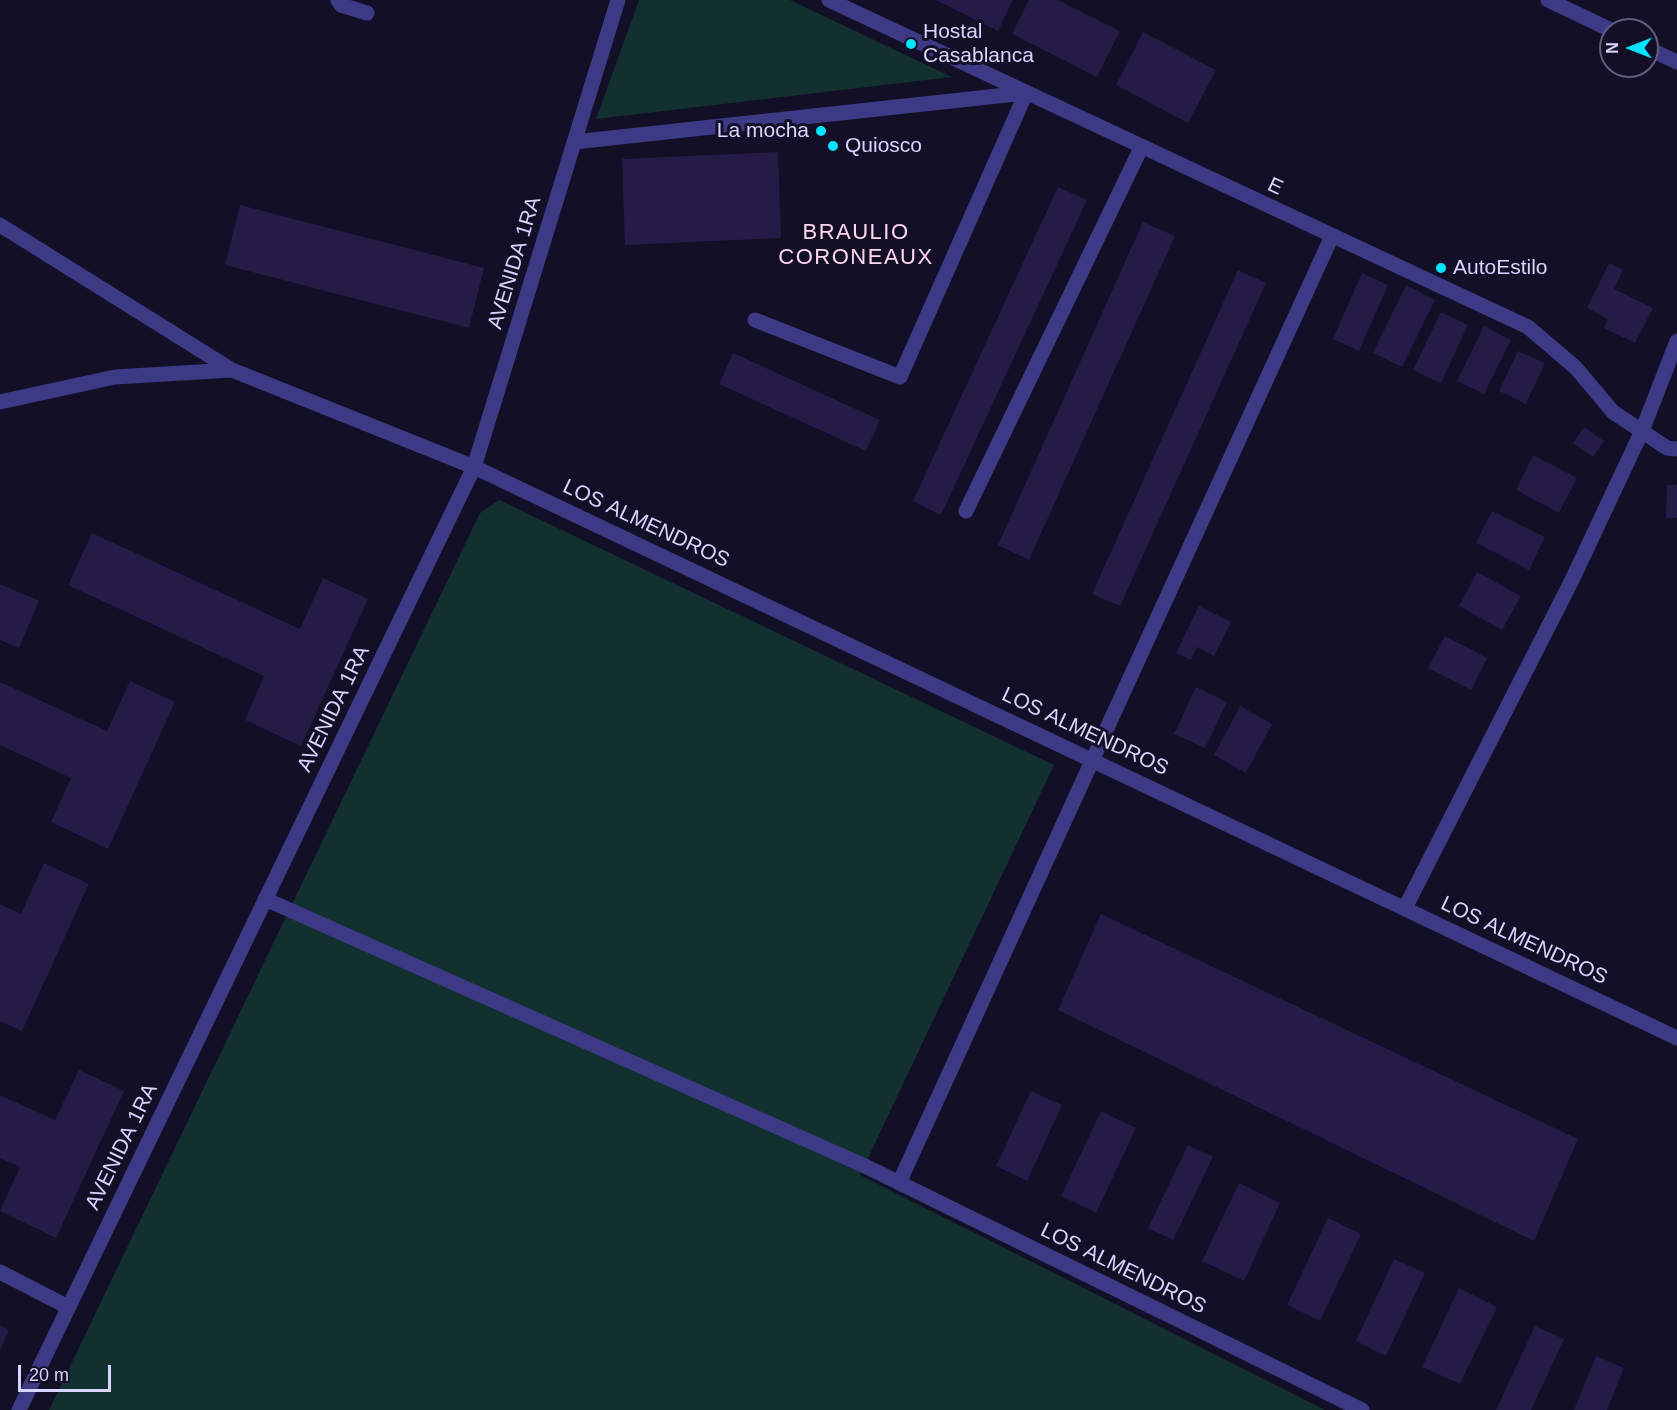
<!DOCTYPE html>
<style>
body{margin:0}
#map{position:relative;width:1677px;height:1410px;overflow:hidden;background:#130f26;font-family:Helvetica,sans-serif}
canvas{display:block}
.north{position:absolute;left:1599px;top:18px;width:60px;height:60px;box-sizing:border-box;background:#130f26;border:2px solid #625e7d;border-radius:50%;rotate:270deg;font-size:16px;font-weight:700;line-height:24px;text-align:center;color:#d9d4ff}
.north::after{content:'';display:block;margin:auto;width:21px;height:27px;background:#00e5ff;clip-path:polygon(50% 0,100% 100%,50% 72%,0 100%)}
.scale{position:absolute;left:18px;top:1365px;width:93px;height:27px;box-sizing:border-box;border:3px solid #d9d4ff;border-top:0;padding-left:8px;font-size:18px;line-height:21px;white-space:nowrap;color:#d9d4ff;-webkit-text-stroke:4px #130f26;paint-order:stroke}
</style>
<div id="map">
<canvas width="1677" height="1410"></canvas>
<div class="north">N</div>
<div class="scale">20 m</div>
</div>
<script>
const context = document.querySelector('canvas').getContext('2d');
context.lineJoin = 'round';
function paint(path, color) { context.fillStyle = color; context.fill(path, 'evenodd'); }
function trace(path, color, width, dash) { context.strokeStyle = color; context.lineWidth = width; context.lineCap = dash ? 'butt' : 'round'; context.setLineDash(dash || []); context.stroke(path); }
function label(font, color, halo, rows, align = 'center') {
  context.font = font + ' Helvetica,sans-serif'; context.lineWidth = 6; context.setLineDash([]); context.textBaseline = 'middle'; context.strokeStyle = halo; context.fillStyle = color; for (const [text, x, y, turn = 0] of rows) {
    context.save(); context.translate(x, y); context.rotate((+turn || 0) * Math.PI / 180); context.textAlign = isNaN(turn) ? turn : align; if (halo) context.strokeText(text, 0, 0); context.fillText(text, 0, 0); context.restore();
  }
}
paint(new Path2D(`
 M639,0H790L952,77L596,119Z
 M499,500L1054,765L860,1175L1325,1410H49L480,513Z`), '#12302f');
paint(new Path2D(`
 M936,0H1013L998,31Z
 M1029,0H1058L1120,31L1097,77L1012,34Z
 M1143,32L1216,70L1188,123L1116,85Z
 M778,152L781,238L625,245L622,159Z
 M1058,187L1087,200L941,515L913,501Z
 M240,205L484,268L469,328L225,265Z
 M1143,222L1175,236L1029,560L998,545Z
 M1609,263L1623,270L1614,289L1653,308L1635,343L1604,328L1608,319L1587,308Z
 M1238,270L1266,283L1120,606L1092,594Z
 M1362,273L1388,285L1359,351L1333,339Z
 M1406,285L1435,300L1402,367L1373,353Z
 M1441,312L1468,325L1441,383L1413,370Z
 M1484,326L1511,340L1484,394L1457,381Z
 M1518,351L1545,363L1526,404L1499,391Z
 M733,353L880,420L866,451L719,384Z
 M1584,427L1604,441L1593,457L1573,443Z
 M1533,455L1577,478L1559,513L1516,490Z
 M1667,485H1677V518H1666Z
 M1492,511L1545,537L1529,570L1476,543Z
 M92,533L300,629L323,578L368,599L301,746L245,720L264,676L68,585Z
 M1477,572L1521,596L1502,630L1459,606Z
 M0,584L39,601L19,648L0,640Z
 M1199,606L1231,622L1214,656L1197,647L1191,660L1176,653Z
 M1445,636L1487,658L1471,690L1428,668Z
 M130,681L175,702L108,849L51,822L71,778L0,745V682L107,731Z
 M1196,687L1227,702L1205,748L1174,734Z
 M1240,706L1272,724L1246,773L1214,755Z
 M44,863L89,884L22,1031L0,1021V904L21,914Z
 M1101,914L1578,1139L1534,1241L1058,1010Z
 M79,1070L124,1091L56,1238L0,1211L20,1167L0,1158V1095L55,1120Z
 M1031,1091L1062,1105L1027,1181L996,1166Z
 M1101,1111L1136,1128L1096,1213L1061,1196Z
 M1188,1145L1213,1157L1173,1240L1148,1228Z
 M1239,1183L1280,1203L1244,1281L1202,1261Z
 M1328,1218L1361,1234L1320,1321L1287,1305Z
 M1394,1259L1425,1273L1386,1356L1356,1341Z
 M1459,1288L1497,1307L1460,1384L1422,1367Z
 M0,1325L9,1330L0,1350Z
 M1535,1326L1564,1339L1531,1410H1496Z
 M1596,1356L1624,1368L1607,1410H1574Z`), '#241b47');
trace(new Path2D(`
 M0,225L232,370
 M755,320L900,377L1026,93
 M0,402L115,377L232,370L474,467L19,1410
 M966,511L1141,148
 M265,899L865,1166
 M0,1272L68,1307`), '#3d3a85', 15);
trace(new Path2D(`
 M338,0L341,5L367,13
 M618,0L474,467L1677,1038
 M829,0L1528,327L1576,368L1613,412L1667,448L1677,449
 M1548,0L1611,30
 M1647,48L1677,62
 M574,142L1025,93
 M1405,908L1572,580L1642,431L1677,341
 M865,1166L1362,1410
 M899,1183L1332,236`), '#3d3a85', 15);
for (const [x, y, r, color] of [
 [911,44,6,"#00e5ff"],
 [821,131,6,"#00e5ff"],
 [833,146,6,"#00e5ff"],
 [1441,268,6,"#00e5ff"]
]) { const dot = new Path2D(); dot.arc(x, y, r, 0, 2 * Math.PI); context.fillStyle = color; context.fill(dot); trace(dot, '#130f26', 2); }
label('21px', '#d9d4ff', '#130f26', [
 ["Hostal",923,32],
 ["Casablanca",923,56],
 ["La mocha",809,131,"right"],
 ["Quiosco",845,146],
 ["AutoEstilo",1453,268]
], 'left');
label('21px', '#d9d4ff', '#130f26', [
 ["E",1275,187,25],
 ["AVENIDA 1RA",515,263,-73],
 ["LOS ALMENDROS",646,524,25],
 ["AVENIDA 1RA",334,709,-64],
 ["LOS ALMENDROS",1085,732,25],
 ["LOS ALMENDROS",1524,941,25],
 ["AVENIDA 1RA",122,1147,-64],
 ["LOS ALMENDROS",1123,1269,26]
]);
context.letterSpacing = '1.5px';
label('22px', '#ffd6f0', '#130f26', [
 ["BRAULIO",856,233],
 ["CORONEAUX",856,258]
]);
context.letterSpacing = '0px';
</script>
